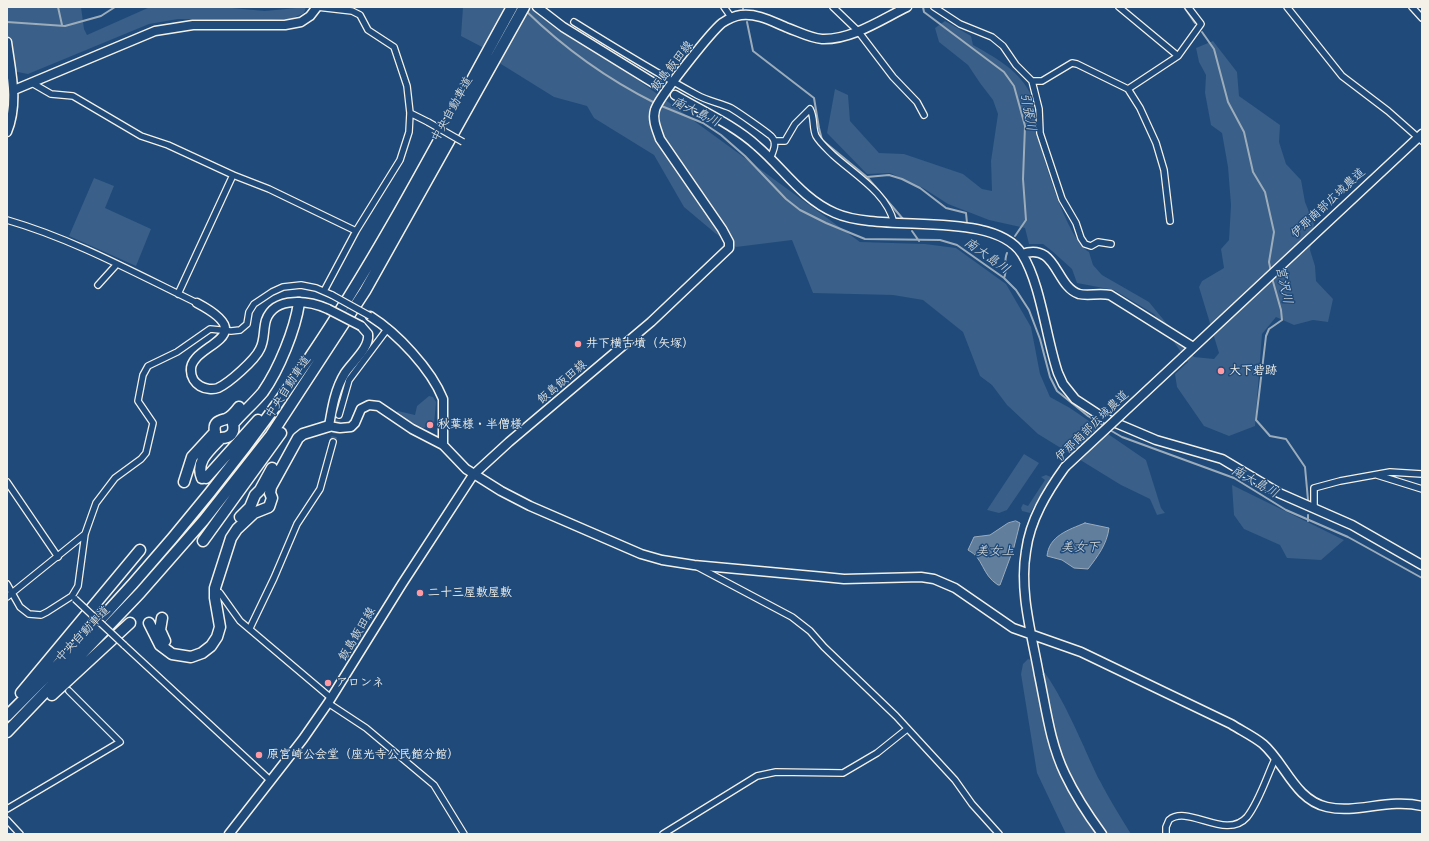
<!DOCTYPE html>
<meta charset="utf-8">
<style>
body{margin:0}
#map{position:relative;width:1429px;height:841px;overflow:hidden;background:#1f4a7a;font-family:"Comic Neue",sans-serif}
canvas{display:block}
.frame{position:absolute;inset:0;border:8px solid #f4f1e8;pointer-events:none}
</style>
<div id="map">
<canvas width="1429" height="841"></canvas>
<div class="frame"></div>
</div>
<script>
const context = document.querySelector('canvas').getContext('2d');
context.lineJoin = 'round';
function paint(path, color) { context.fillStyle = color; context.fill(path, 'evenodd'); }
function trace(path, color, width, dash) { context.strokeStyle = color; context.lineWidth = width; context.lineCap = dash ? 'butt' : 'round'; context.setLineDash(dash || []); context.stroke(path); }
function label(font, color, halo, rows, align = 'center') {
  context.font = font + ' "Comic Neue","Klee One",sans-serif'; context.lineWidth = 3; context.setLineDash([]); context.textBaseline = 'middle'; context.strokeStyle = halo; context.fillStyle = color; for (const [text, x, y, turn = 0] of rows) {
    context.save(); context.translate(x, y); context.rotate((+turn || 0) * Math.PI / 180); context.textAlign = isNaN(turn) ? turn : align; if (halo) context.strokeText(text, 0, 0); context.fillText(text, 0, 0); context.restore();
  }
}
paint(new Path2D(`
 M7,7H81L84,29L87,35L150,7H221L265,11L306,7L304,13L291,19L269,20L178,19L149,24L28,74L7,70Z
 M463,7H538L860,242L925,244L956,248L1006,284L1031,327L1040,374L1050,397L1070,408L1146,460L1161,508L1165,513L1157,515L1150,499L1121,485L1038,434L1007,405L992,385L980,376L963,332L923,300L893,295L813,293L792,240L736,247L715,233L684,207L654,155L594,118L587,106L554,97L501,64L482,47L461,36Z
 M945,21L971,36L973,45C993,56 1018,70 1029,91C1036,103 1034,119 1037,133C1044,160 1066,237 1089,252L1093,265L1102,275L1149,302L1194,357L1214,359L1219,353L1199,287L1202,281L1224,268L1221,249L1229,240L1231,205L1228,167L1222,133L1211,125L1205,93L1206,75L1199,62L1196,48L1213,41L1237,72L1239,96L1280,125L1279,142L1286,164L1301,180L1305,202L1314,224L1310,250L1315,266L1316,281L1333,299L1328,322L1313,320L1294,325L1276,317L1262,334L1255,426L1229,436L1204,426L1177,387L1175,374L1188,362L1154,314L1114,290L1077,283L1072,269L1052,251L1043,244H1029L1025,228L989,220L948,204L923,188L890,173L867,174L827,133L835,89L848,95L850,121L879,153L904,154L963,174L982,189L992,191L991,161L998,114L993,100L980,83L968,65L939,42L935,28Z
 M94,178L114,186L105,208L151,229L136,266L69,236Z
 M429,396L433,397L436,402L434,425L423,428L394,414L398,411L415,415L417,406Z
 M1024,454L1039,463L1007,510L999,513L987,510Z
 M1046,475L1051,477L1050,479L1030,513L1022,511L1021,508L1023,504L1028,506L1045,480L1041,477Z
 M1232,485L1344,540L1321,560L1287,558L1280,545L1244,529L1234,515Z
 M1028,659C1052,664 1087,757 1100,781C1109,799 1120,816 1131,834H1066L1037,773L1021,674L1023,664Z`), '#3a5f88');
const water = new Path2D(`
 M1016,521L1020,523L1014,547L1000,585H998C981,574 984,558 968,550L974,537L990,535L1008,523Z
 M1085,523L1109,528C1107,544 1098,556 1088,569L1074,568L1062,560L1047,556C1049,536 1068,530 1085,523Z`);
paint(water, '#627e9d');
trace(water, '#9cacbb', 1);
trace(new Path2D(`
 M58,7L62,25
 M743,7V9
 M923,7L924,12L1004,72L1014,86L1025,126L1023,179L1026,220L1015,236
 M1184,7L1195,23
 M526,11C564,48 607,79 655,103
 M7,22L65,26L101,16L115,7
 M747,22L753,51L814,98L819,128L822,140L867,177L903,219
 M1202,32L1214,49L1228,102L1244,132L1253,172L1265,192L1274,232L1269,262L1271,272
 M659,105L703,123L721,135L745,156L786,199L800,210L826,223L865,239L940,240L957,245L1004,278L1016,290L1029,310L1040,339L1050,377L1057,391L1088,416L1104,426
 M867,177L889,175L902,179L920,188L946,208L966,213L967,223
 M912,231L919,241
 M1004,278C1008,270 1003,262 1007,253
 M1272,278L1281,310L1282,320L1269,329L1266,336L1256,420L1270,436L1286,439L1305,467L1308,500
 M1108,429L1122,437L1234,478L1286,510L1348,537L1422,578
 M1308,515V521`), '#9cacbb', 2);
trace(new Path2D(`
 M333,442L339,415`), '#3f638a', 5.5, [5.5, 3]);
trace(new Path2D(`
 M657,85L675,95`), '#3f638a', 8, [8, 4]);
const street = new Path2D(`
 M317,7L352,11L360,15L368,30L394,47L407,86L410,113L409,132L400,160L356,231L324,291
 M724,7L731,17
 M833,7L858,31L893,77L917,102L924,115
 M934,7L960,24L992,37L1003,46L1016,65L1032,81H1042L1072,63L1077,64L1128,89L1178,56L1201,24L1188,7
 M1119,7L1178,56
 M1287,7L1342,76L1388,111L1422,141
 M1412,7L1422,18
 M574,22C614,47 655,72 697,95C708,101 720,103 731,108C738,112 765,131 771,136C778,143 773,151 770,159
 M1032,81L1039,109L1040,133L1062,199L1076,223L1081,238L1085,244L1091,246L1098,242L1111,244
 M32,83L51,94L73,96L141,136L168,145L233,175L269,189L356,231
 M1128,89L1140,108L1156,143L1164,170L1170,221
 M410,113L428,122
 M775,141H785L795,124L810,109C815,118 812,128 816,136C820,143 827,149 833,155C855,175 887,193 894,223
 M7,220C73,239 135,273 197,303
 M98,285L117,264
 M178,294L233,175
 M339,415L349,380L388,328
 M1377,475L1422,489
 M7,482L58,557
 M1314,509V488L1340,481L1390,472L1422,474
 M696,566L792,617L810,631L824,647L896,716L955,780L972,804L999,834
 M7,584L20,607L29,614L41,615L47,612L72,596L78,586L85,534L96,503L115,478L141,459L146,453L153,423L138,401L143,375L148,366L177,352L210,329L231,331L240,330L247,324L249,312L254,304L272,292L283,287L301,285L316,288L332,295
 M220,593L240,621L331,698
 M7,597L85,534
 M250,628L274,578L297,524L320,489L333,442
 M124,645L271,781
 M328,703L366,728L434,785L464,834
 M7,809L120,742L69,691
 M7,820L20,834
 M663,834L757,776L776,772L843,773L877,753L907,729
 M1166,834V827L1169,820C1188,804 1226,841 1247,817C1259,802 1267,776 1275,759`);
const secondary = new Path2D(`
 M537,7L563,27L657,85
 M7,42C11,72 19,103 7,132
 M14,90L155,31L193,25H285L301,22L310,16L317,7
 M675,95C702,111 734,125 757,146C783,168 802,199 835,213C882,234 993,209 1022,254C1041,284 1046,338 1058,373L1063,384L1075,399L1104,418L1156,440L1222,459L1279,493L1352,525L1422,565
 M1022,254C1057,242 1055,286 1079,294C1087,296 1100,293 1110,295L1193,347
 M197,303C265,339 188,344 191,371C191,377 195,383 200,386C205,389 213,390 218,388C229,383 255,360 260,349C265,340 263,330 266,320C275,295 310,301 328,309
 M370,316C397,333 431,369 443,399V445
 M361,326L368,334C370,348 352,362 345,373C335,389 332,408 329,426L340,428L351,427L355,423L361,409L369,405L378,406L412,429L443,445L466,469L501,491L530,506L641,554L662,560L694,565L824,577L844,579L921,577L934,579L955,588L1013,628L1081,652L1231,724C1242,731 1253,736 1263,744C1285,763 1295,800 1327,807C1357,814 1388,798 1422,806
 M1183,357L1422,134
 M1065,467C1047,492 1030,520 1026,551C1019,592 1032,635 1039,675C1046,708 1050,743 1065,774C1075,795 1088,815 1102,834`);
const primary = new Path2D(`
 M229,834L303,739L328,703L402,584L473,475L509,442L651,322L729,248V242L722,229L660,139C657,130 652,120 655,110C658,98 711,32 722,23C728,19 734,16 741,15C758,13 773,22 788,28C799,32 810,38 822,39C852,40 882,19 907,7`);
const highway = new Path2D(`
 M202,478C195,461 210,450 221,438C230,438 235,433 233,424C242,413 254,403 263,392C279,369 295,330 299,303
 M206,478L258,420
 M184,482L192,457L215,432C213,422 219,421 226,419C231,417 236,411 239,407
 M240,517L250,507L255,495L260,490L272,468
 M203,541L281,433
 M162,618L160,630L165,641
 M149,623L160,645L172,654L191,657L202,653L211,646L217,637L220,627L215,598V588L231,538L237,529L254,513L269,507L272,498L270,493L271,487L298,438L303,434L329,426
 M21,693L140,550
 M52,695L130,623
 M7,716C119,606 222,487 310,357C385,246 447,124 512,7
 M7,732L140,593L204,520L271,435L365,291L524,7`);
trace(street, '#f4f1e8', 8);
trace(secondary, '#f4f1e8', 11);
trace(primary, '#f4f1e8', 11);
trace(highway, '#f4f1e8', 13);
trace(street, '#1f4a7a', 5.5);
trace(secondary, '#1f4a7a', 8);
trace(primary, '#1f4a7a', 8);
trace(highway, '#1f4a7a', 10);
const streetBridge = new Path2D(`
 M428,122L463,142
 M332,295L370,316
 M75,599L124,645`);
const secondaryBridge = new Path2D(`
 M328,309L361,326
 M1065,467L1183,357`);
trace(streetBridge, '#f4f1e8', 8, []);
trace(secondaryBridge, '#f4f1e8', 11, []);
trace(streetBridge, '#1f4a7a', 5.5);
trace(secondaryBridge, '#1f4a7a', 8);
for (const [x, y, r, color] of [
 [578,344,4,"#ff9aa2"],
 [1221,371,4,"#ff9aa2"],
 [430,425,4,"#ff9aa2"],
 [420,593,4,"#ff9aa2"],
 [328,683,4,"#ff9aa2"],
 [259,755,4,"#ff9aa2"]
]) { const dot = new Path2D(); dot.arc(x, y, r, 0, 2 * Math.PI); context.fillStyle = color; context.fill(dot); trace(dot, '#1f4a7a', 1.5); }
label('12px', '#f4f1e8', '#1f4a7a', [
 ["飯島飯田線",672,66,-52],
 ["中央自動車道",452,109,-61],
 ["伊那南部広域農道",1328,203,-43],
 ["飯島飯田線",562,382,-40],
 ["中央自動車道",288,387,-57],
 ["伊那南部広域農道",1092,426,-44],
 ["中央自動車道",83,634,-46],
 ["飯島飯田線",357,634,-59]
]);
label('bold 12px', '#f4f1e8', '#1f4a7a', [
 ["井下横古墳（矢塚）",586,344],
 ["大下砦跡",1229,371],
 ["秋葉様・半僧様",438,425],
 ["二十三屋敷屋敷",428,593],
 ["アロンネ",336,683],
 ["原宮崎公会堂（座光寺公民館分館）",267,755]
], 'left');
label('italic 13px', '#dee0dd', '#1f4a7a', [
 ["南大島川",696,112,26],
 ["引張川",1028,112,80],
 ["南大島川",987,256,35],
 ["宮沢川",1284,285,78],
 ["南大島川",1255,482,29],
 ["美女下",1080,547],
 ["美女上",995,551]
]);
</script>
